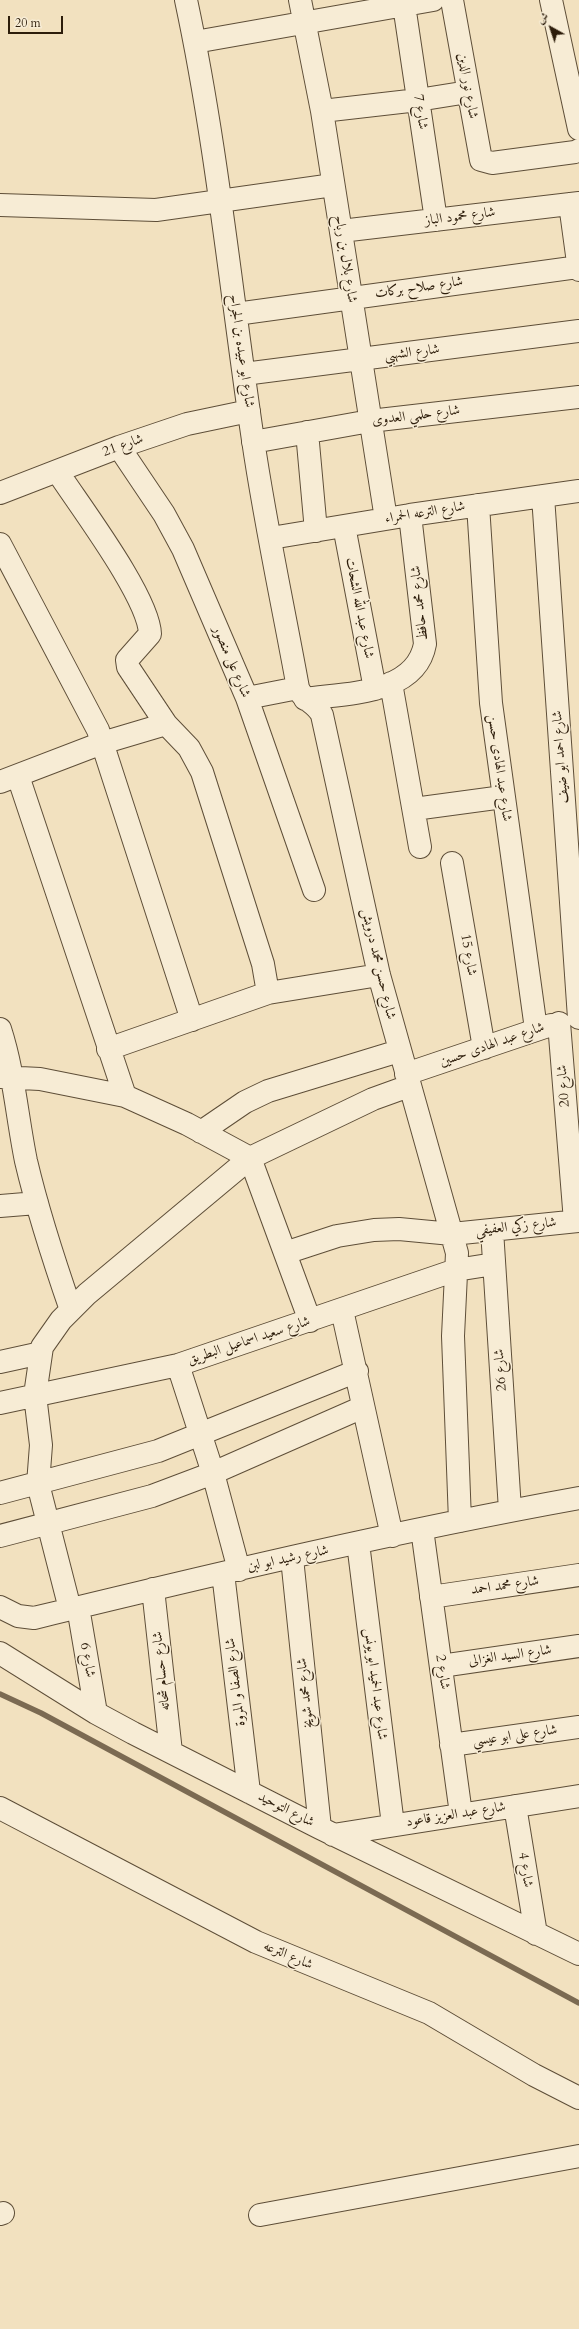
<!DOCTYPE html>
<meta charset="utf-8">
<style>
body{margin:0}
#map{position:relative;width:579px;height:2329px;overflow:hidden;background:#f2e1bf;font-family:Cardo,Amiri,serif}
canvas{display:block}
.north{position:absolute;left:531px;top:8px;width:40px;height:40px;-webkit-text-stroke:3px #f7ecd5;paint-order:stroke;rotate:320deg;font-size:11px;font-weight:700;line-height:16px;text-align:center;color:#2d1d0b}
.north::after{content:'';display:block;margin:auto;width:14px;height:18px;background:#2d1d0b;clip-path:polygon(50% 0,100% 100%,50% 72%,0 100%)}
.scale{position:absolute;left:8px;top:16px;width:55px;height:18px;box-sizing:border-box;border:2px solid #2d1d0b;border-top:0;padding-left:5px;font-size:12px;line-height:14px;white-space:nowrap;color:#2d1d0b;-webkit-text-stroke:3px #f7ecd5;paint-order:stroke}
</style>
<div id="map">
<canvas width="579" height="2329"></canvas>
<div class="north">ش</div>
<div class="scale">20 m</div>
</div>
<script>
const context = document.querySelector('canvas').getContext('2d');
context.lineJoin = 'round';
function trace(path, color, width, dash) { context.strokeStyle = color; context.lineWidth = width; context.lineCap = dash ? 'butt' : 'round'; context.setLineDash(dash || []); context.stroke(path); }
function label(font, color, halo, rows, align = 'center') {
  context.font = font + ' Cardo,Amiri,serif'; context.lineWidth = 3; context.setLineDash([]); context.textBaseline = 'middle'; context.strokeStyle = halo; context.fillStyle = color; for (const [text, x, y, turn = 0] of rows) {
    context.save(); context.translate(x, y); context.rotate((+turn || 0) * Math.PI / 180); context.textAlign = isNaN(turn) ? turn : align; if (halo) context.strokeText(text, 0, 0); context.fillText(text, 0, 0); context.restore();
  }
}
trace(new Path2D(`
 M0,1694L41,1713L579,2003`), '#7b6a52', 5.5);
const minor = new Path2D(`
 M186,0C217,145 231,293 253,440C265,523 283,605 298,688C303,701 316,702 322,715L379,975L457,1253L453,1336L460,1521
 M300,0L322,111L386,519
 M452,0L481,160L492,163L575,152L579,150
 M551,0L579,129
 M404,5L436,220
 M195,42L433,0
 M322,111L418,100L468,92
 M570,204L579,270
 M0,205L156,210L333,185
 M341,231L579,203
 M236,314L579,267
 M244,374L579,331
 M307,432L316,531
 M253,442L370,421L579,397
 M119,447L164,514L183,549L247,698L314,890
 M57,471C79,505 149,597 150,634L127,660L128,667L166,724L189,748L202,772L263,964L268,993L108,1049
 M0,493L119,447L187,424L249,411
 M543,496L579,1018
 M478,505L491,703L536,1029
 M344,526L375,689
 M271,538L410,515L579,491
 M0,544L98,730L192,1020
 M391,683L420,847
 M247,698L298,688
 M305,699C345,693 416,695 425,644L410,515
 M18,776L125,1096
 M0,782L102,743L166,724
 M414,809L503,797
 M452,863L484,1048
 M268,993L379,975
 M559,1023L575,1221
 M0,1029C14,1072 17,1117 26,1161C38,1212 54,1261 71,1310
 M406,1074L551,1025
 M0,1077L40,1079L125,1096L187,1124L250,1158L310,1321
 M201,1132L245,1102L268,1091L399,1051
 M0,1206L37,1203
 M492,1230L510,1510
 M285,1253L337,1236L374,1230L399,1229L452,1234L579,1221
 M342,1310L392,1536
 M0,1362L41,1353
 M178,1365L213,1473L239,1570
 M0,1403L178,1365L456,1270L494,1264
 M0,1493L158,1451L357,1371
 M422,1529L461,1814
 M0,1536L152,1496L213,1473L363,1407
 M358,1543L393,1825
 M292,1558L320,1828
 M223,1573L249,1792
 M153,1589L171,1752
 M431,1597L579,1575
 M0,1607L18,1616L34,1618C215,1574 396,1531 579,1498
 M78,1607L96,1713
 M70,1609L38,1484L41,1445L35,1395L42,1347L61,1320L87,1294L250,1158L373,1099L409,1086
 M0,1653L96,1713L133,1733L320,1828L579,1954
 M441,1666L579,1646
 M451,1745L579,1727
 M515,1806L536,1934
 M0,1808L256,1942L429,2013L534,2075L579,2098
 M333,1835L579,1796
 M0,2214L3,2213
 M260,2215L579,2156`);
trace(minor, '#5e4e38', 24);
trace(minor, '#f7ecd5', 22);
label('14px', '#2d1d0b', '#f7ecd5', [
 ["شارع نور الدين",467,86,80],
 ["شارع 7",420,112,82],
 ["شارع محمود الباز",460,217,-7],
 ["شارع بلال بن رباح",345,259,81],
 ["شارع صلاح بركات",419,288,-8],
 ["شارع ابو عبيده بن الجراح",241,351,82],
 ["شارع الشهبي",412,353,-7],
 ["شارع حلمي العدوى",416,416,-7],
 ["شارع 21",123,446,-20],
 ["شارع الترعه الحمراء",425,513,-9],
 ["شارع محمد حافظ",420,603,-96],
 ["شارع عبد الله الشحات",359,608,79],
 ["شارع على منصور",231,662,67],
 ["شارع احمد ابو ضيف",561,757,-94],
 ["شارع عبد الهادى حسن",499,768,82],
 ["شارع 15",468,955,80],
 ["شارع حسن محمد درويش",378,964,77],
 ["شارع عبد الهادى حسين",492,1045,-19],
 ["شارع 20",564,1086,-94],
 ["شارع زكي العفيفي",516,1227,-6],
 ["شارع سعيد اسماعيل البطريق",249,1341,-18],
 ["شارع 26",501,1370,-94],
 ["شارع رشيد ابو لبن",288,1559,-12],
 ["شارع محمد احمد",505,1586,-8],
 ["شارع السيد الغزالى",510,1656,-8],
 ["شارع 6",87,1660,80],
 ["شارع حسام شحاته",162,1671,-96],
 ["شارع 2",442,1672,82],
 ["شارع الصفا و المروة",236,1682,-97],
 ["شارع عبد الحميد ابو يونس",375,1684,83],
 ["شارع محمد شويخ",306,1693,-96],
 ["شارع على ابو عيسي",515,1736,-8],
 ["شارع التوحيد",286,1810,27],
 ["شارع عبد العزيز قاعود",456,1815,-9],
 ["شارع 4",525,1870,81],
 ["شارع الترعه",288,1956,23]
]);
</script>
